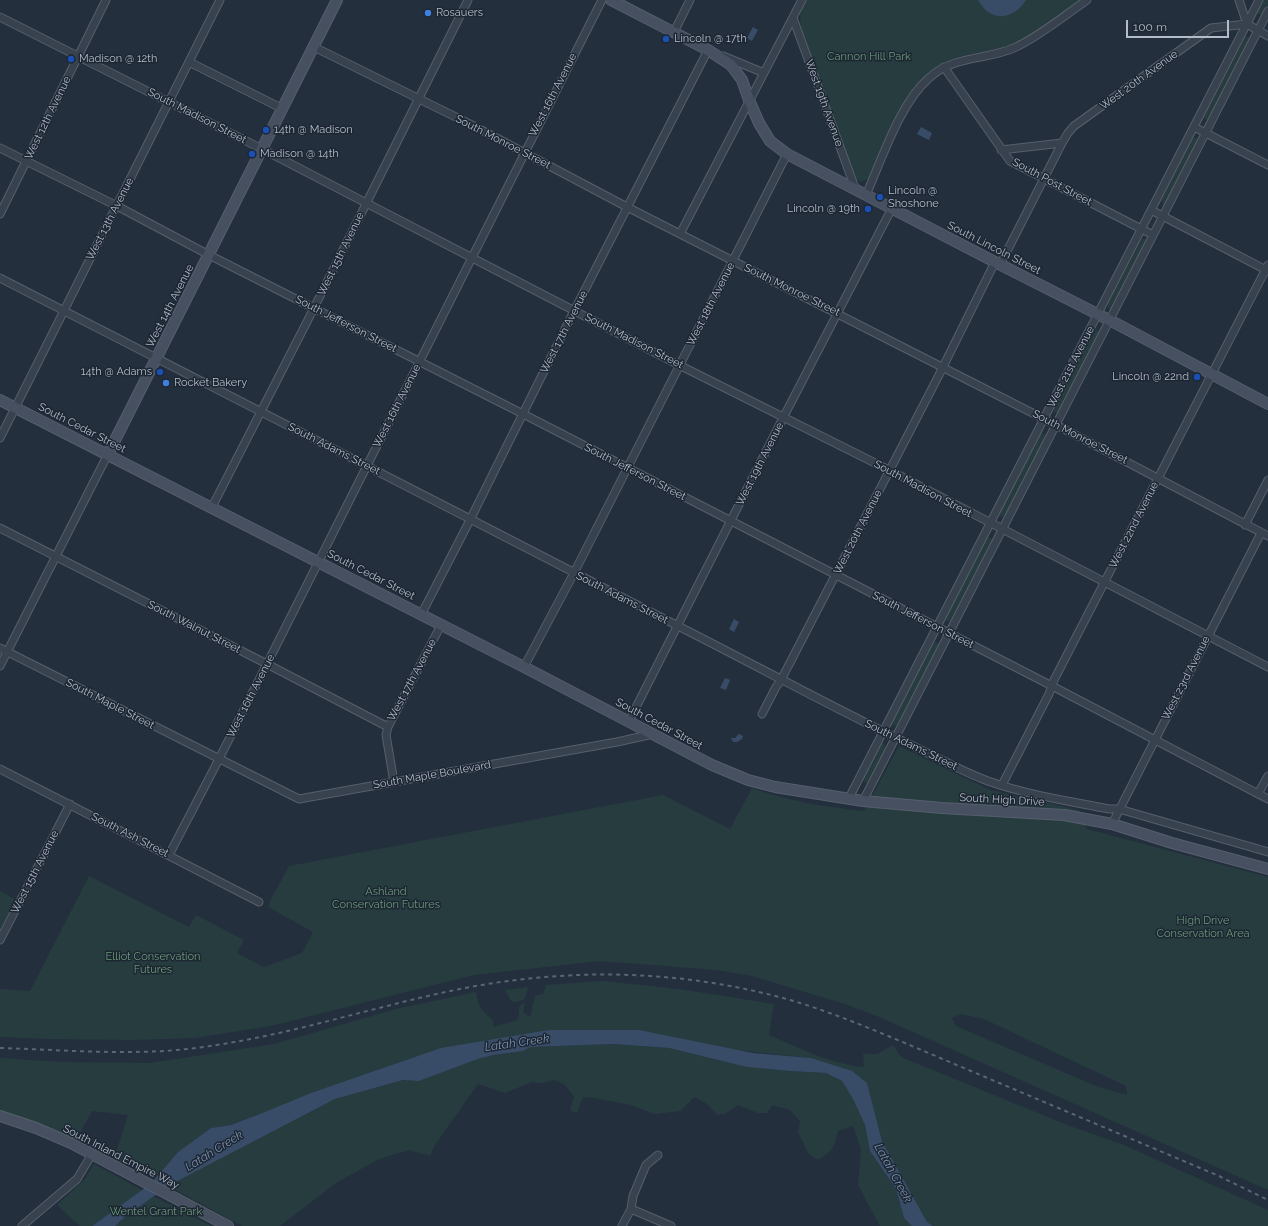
<!DOCTYPE html>
<style>
body{margin:0}
#map{position:relative;width:1268px;height:1226px;overflow:hidden;background:#242f3e;font-family:Raleway,sans-serif}
canvas{display:block}
.scale{position:absolute;left:1126px;top:20px;width:103px;height:18px;box-sizing:border-box;border:2px solid #b4bcc9;border-top:0;padding-left:5px;font-size:12px;line-height:14px;white-space:nowrap;color:#b4bcc9;-webkit-text-stroke:3px #1d2633;paint-order:stroke}
</style>
<div id="map">
<canvas width="1268" height="1226"></canvas>
<div class="scale">100 m</div>
</div>
<script>
const context = document.querySelector('canvas').getContext('2d');
context.lineJoin = 'round';
function paint(path, color) { context.fillStyle = color; context.fill(path, 'evenodd'); }
function trace(path, color, width, dash) { context.strokeStyle = color; context.lineWidth = width; context.lineCap = dash ? 'butt' : 'round'; context.setLineDash(dash || []); context.stroke(path); }
function label(font, color, halo, rows, align = 'center') {
  context.font = font + ' Raleway,sans-serif'; context.lineWidth = 3; context.setLineDash([]); context.textBaseline = 'middle'; context.strokeStyle = halo; context.fillStyle = color; for (const [text, x, y, turn = 0] of rows) {
    context.save(); context.translate(x, y); context.rotate((+turn || 0) * Math.PI / 180); context.textAlign = isNaN(turn) ? turn : align; if (halo) context.strokeText(text, 0, 0); context.fillText(text, 0, 0); context.restore();
  }
}
paint(new Path2D(`
 M806,0H1081L1029,36L1009,47L1001,50L961,56L946,61L930,72L915,87L873,175L868,179L861,182L855,178L814,67L801,28L800,17L801,9Z
 M1263,0H1268V5L1263,15H1261L1258,14L1257,11Z
 M1245,37H1249L1251,39L1208,121L1205,119L1204,117Z
 M1195,137L1198,139L1166,204H1163L1161,200L1192,139Z
 M1142,239H1145L1147,241L1111,309H1109L1107,305Z
 M1096,329L1100,333L1059,412L1055,413L1053,409L1094,331Z
 M1042,433L1045,435L1046,437L1005,516L1001,517L999,513L1040,434Z
 M989,537L992,539V542L951,620L947,622L946,620V617L986,539Z
 M935,642L938,643V646L897,725L893,726L892,722L932,643Z
 M882,743L885,745L886,747L868,782H864L862,779L880,744Z
 M899,746L990,790L1079,810L1087,829L1268,877V1190L877,1016L842,1003L752,976L717,970L600,961L474,975L271,1026L194,1038L133,1040L49,1039L0,1037V989L30,991L89,876L189,927L196,915L244,940L237,953L264,967L302,953L313,932L268,907L270,901L289,866L663,795L730,829L752,788C788,801 826,807 864,811ZM961,1014L984,1019L1126,1086L1127,1095L1096,1086L956,1026L952,1018Z
 M0,891L16,900L0,930Z
 M602,981L679,989L774,1004L769,1035C797,1047 833,1065 864,1067L863,1054H877L893,1045L901,1057L1070,1126L1124,1145L1268,1210V1226H933L927,1222L882,1141L867,1083L811,1058L549,1030L265,1112L231,1125L211,1128L178,1152L155,1179L131,1166L114,1159L128,1115L92,1111L76,1140L49,1127L0,1111V1058L62,1062L150,1063L274,1044L396,1009L476,992C478,1006 481,1010 492,1019L494,1027L517,1020L519,1016V1007L523,1003H525L523,1012L530,1017L535,996L543,994L546,985Z
 M528,987L525,999L517,1002L511,1001L505,990Z
 M613,1044L669,1048L747,1067L790,1071L826,1073L842,1081L853,1099L865,1125L870,1151L896,1189L904,1218L912,1226H880L858,1185L861,1149L853,1126L838,1131C835,1147 832,1152 818,1160L808,1153L798,1132L800,1121L790,1110L772,1105L767,1113H758L738,1105L725,1114L717,1115L707,1104L694,1097L681,1111L654,1114L631,1105L594,1098L583,1097L578,1111L574,1113L570,1109L574,1097L565,1085L554,1080L542,1083L532,1082L505,1093L478,1084L435,1145L430,1156L409,1150L379,1159L336,1183L280,1226H242L168,1186L335,1099L403,1080L419,1081L478,1059L493,1055L523,1051L530,1047Z
 M94,1164L142,1190L92,1226H80L57,1205L85,1179Z
 M153,1196L211,1226H115L126,1216Z`), '#263c3f');
paint(new Path2D(`
 M978,0H1026C1013,21 990,22 978,0Z
 M753,27L758,30L752,41L747,38Z
 M921,127L932,133L929,140L917,134Z
 M734,619L739,622L734,632L729,629Z
 M725,678L730,680L726,690L720,688Z
 M739,734L743,736L742,739L737,742H733L731,738H735Z
 M549,1030H639L753,1053L811,1058L852,1071L867,1083L882,1141L927,1222L933,1226H912L904,1218L896,1189L870,1151L865,1125L853,1099L842,1081L826,1073L790,1071L747,1067L669,1048L613,1044L530,1047L523,1051L493,1055L478,1059L419,1081L403,1080L335,1099L168,1186L126,1216L115,1226H92L142,1190L155,1179L178,1152L211,1128L231,1125L265,1112L311,1093L441,1048Z`), '#394c67');
const street = new Path2D(`
 M1239,0L1247,24
 M0,17L262,149L679,365L889,470L1268,667
 M793,18L855,188
 M1247,24L1268,36
 M674,32L690,0
 M314,47L472,125L627,207L1062,428L1268,536
 M723,56L764,73
 M189,62L283,109
 M944,67L1010,161L1153,235
 M1194,127L1268,165
 M0,148L117,206L209,255L529,417L1052,686L1268,799
 M1001,150L1062,143L1068,133L1074,126L1211,28L1247,24
 M866,195C882,159 900,103 929,78C955,54 987,61 1016,47C1040,36 1065,15 1087,0
 M1151,210L1268,271
 M0,214L106,0
 M680,234L802,0
 M1000,265L1062,143
 M0,278C227,393 452,510 678,626C759,667 839,711 921,750C943,760 965,773 988,781C1027,795 1069,801 1109,809H1119L1268,852
 M0,438L220,0
 M212,507L314,308L468,0
 M1245,525L1268,480
 M0,528L267,664L388,727
 M421,615L470,520L571,317L708,50L711,51
 M0,648L299,799L617,742L653,734
 M0,666L108,454
 M524,667L574,573L787,154
 M762,714L776,687L781,680L939,375L995,262
 M629,721L783,418L892,208
 M0,769L259,902
 M394,782L386,735L388,727L441,625
 M1002,785L1049,694L1054,680L1268,265
 M1258,794L1268,776
 M849,798L1259,0
 M863,801L1268,11
 M1112,824L1261,533
 M169,855L219,759L602,0
 M0,940L70,804
 M631,1209L671,1226
 M22,1226L77,1179L92,1154
 M622,1226L631,1209L633,1196L646,1165L658,1155`);
const secondary = new Path2D(`
 M611,0L708,50L731,65L742,80L749,100L759,123L770,141L787,154L995,262L1117,324L1268,404
 M0,400L524,667L712,765L748,780L775,787L863,801L942,808L1064,815L1112,824L1172,843L1268,869
 M108,454L337,0
 M0,1116L36,1128L71,1143L228,1226`);
trace(street, '#565f6c', 9);
trace(secondary, '#565f6c', 12);
trace(street, '#38414e', 7);
trace(secondary, '#465061', 10);
trace(new Path2D(`
 M0,1048C70,1050 141,1057 210,1046C293,1034 373,1007 455,990C567,967 680,969 790,1000C825,1010 859,1024 893,1038L1219,1176L1268,1200`), '#5a6575', 2, [4, 4]);
for (const [x, y, r, color] of [
 [428,13,4,"#3f7fe0"],
 [666,39,4,"#1a4fb4"],
 [71,59,4,"#1a4fb4"],
 [266,130,4,"#1a4fb4"],
 [252,154,4,"#1a4fb4"],
 [880,197,4,"#1a4fb4"],
 [868,209,4,"#1a4fb4"],
 [160,372,4,"#1a4fb4"],
 [1197,377,4,"#1a4fb4"],
 [166,383,4,"#3f7fe0"]
]) { const dot = new Path2D(); dot.arc(x, y, r, 0, 2 * Math.PI); context.fillStyle = color; context.fill(dot); trace(dot, '#1d2633', 1.5); }
label('11px', '#b4bcc9', '#1d2633', [
 ["Rosauers",436,13],
 ["Lincoln @ 17th",674,39],
 ["Madison @ 12th",79,59],
 ["14th @ Madison",274,130],
 ["Madison @ 14th",260,154],
 ["Lincoln @",888,191],
 ["Shoshone",888,204],
 ["Lincoln @ 19th",860,209,"right"],
 ["14th @ Adams",152,372,"right"],
 ["Lincoln @ 22nd",1189,377,"right"],
 ["Rocket Bakery",174,383]
], 'left');
label('11px', '#6b9a76', '#1d2633', [
 ["Cannon Hill Park",869,57],
 ["Ashland",386,892],
 ["Conservation Futures",386,905],
 ["High Drive",1203,921],
 ["Conservation Area",1203,934],
 ["Elliot Conservation",153,957],
 ["Futures",153,970],
 ["Wentel Grant Park",156,1212]
]);
label('11px', '#b4bcc9', '#1d2633', [
 ["West 20th Avenue",1139,80,-36],
 ["West 16th Avenue",553,95,-63],
 ["West 19th Avenue",824,103,70],
 ["South Madison Street",197,116,27],
 ["West 12th Avenue",48,118,-64],
 ["South Monroe Street",503,142,27],
 ["South Post Street",1052,182,28],
 ["West 13th Avenue",110,219,-63],
 ["South Lincoln Street",994,248,27],
 ["West 15th Avenue",341,254,-64],
 ["South Monroe Street",792,290,26],
 ["West 18th Avenue",711,304,-63],
 ["West 14th Avenue",170,306,-63],
 ["South Jefferson Street",346,324,27],
 ["West 17th Avenue",564,332,-63],
 ["South Madison Street",634,341,27],
 ["West 21st Avenue",1071,367,-63],
 ["West 16th Avenue",397,406,-63],
 ["South Cedar Street",82,428,27],
 ["South Monroe Street",1080,437,27],
 ["South Adams Street",334,449,27],
 ["West 19th Avenue",760,464,-63],
 ["South Jefferson Street",635,472,27],
 ["South Madison Street",923,489,28],
 ["West 22nd Avenue",1134,525,-63],
 ["West 20th Avenue",858,532,-63],
 ["South Cedar Street",371,575,27],
 ["South Adams Street",622,598,27],
 ["South Jefferson Street",923,620,27],
 ["South Walnut Street",194,627,27],
 ["West 23rd Avenue",1186,678,-63],
 ["West 17th Avenue",412,680,-62],
 ["West 16th Avenue",251,696,-63],
 ["South Maple Street",110,704,27],
 ["South Cedar Street",659,724,28],
 ["South Adams Street",911,745,26],
 ["South Maple Boulevard",432,775,-10],
 ["South High Drive",1002,800,3],
 ["South Ash Street",130,835,27],
 ["West 15th Avenue",35,872,-63],
 ["South Inland Empire Way",121,1157,27]
]);
label('italic 12px', '#7c92b1', '#1d2633', [
 ["Latah Creek",517,1043,-8],
 ["Latah Creek",214,1151,-32],
 ["Latah Creek",893,1173,61]
]);
</script>
